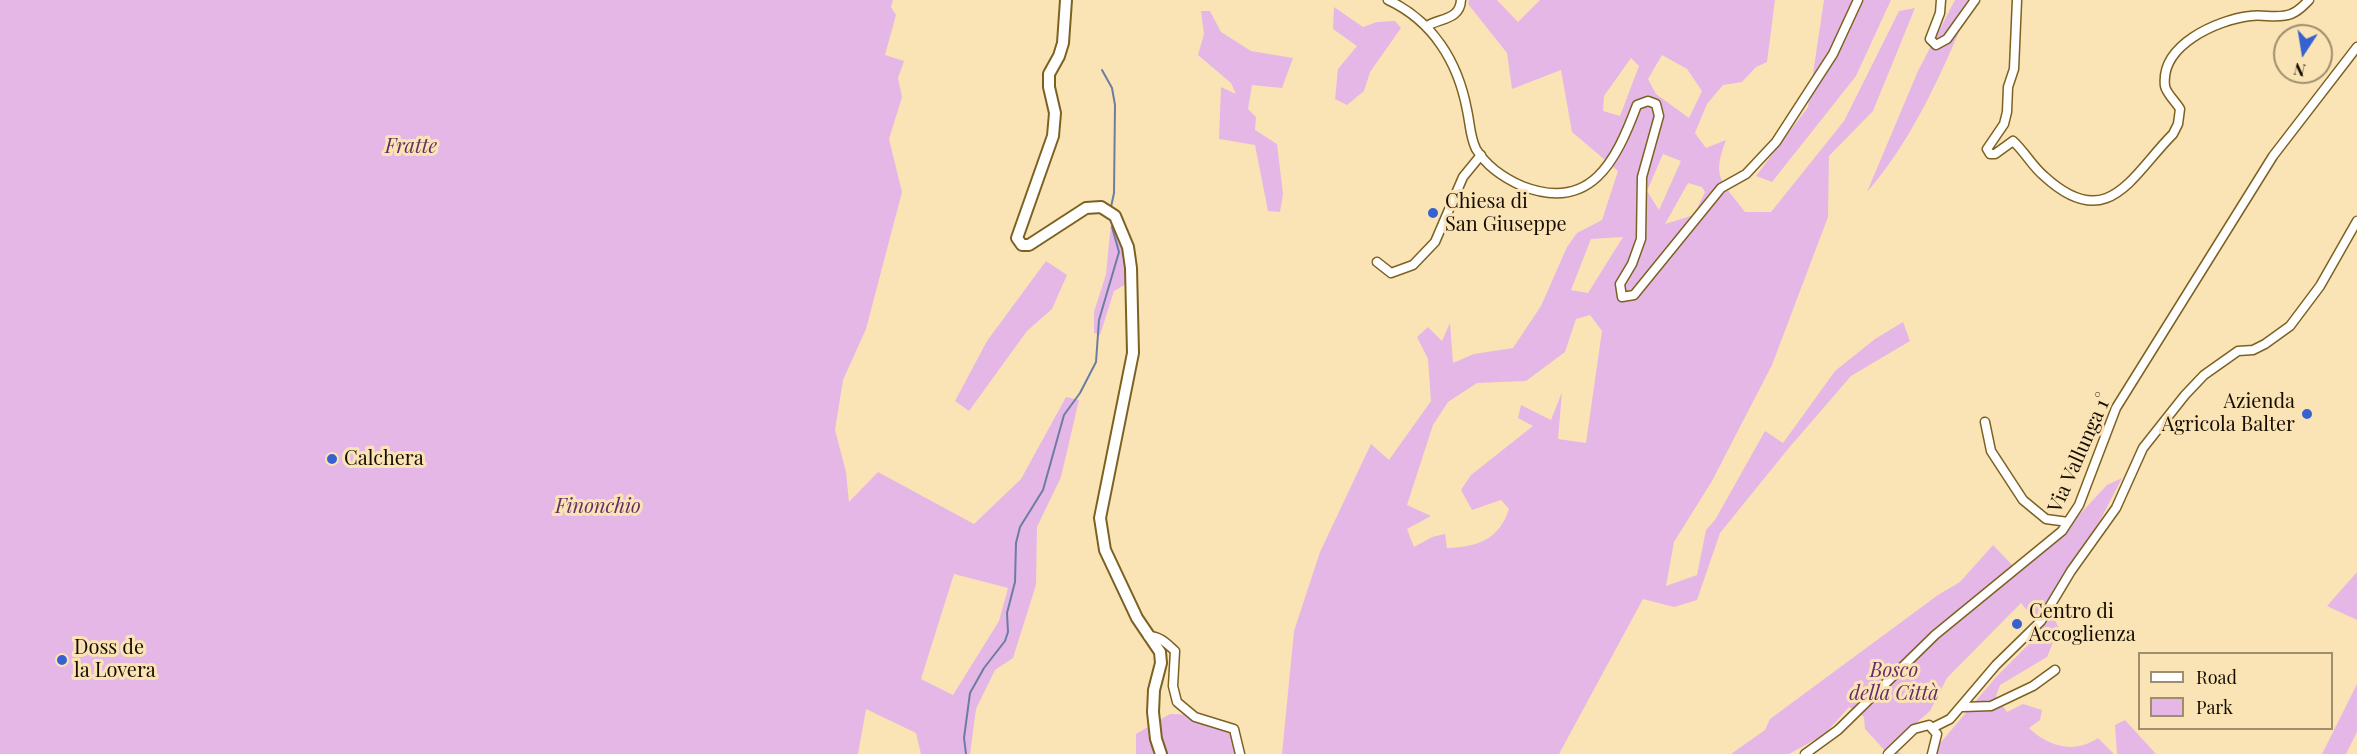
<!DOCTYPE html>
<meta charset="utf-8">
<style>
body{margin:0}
#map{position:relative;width:2357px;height:754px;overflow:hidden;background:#fae4b5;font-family:"Playfair Display",serif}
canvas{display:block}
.legend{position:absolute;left:2138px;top:652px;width:195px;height:78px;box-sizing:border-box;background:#fae4b5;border:2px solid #9f8e6d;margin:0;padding:8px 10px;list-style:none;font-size:18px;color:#160c00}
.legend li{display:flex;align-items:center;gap:12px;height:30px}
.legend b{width:30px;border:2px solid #9f8e6d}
.north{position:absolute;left:2273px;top:24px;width:60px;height:60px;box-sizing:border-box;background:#fae4b5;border:2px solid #9f8e6d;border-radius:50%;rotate:192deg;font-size:16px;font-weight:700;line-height:24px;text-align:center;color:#160c00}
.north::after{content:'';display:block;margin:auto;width:21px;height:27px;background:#3761d1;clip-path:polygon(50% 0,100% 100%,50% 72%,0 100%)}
</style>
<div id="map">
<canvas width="2357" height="754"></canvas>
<ul class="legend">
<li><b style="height:8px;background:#fff"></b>Road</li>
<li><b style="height:16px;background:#e5b7e7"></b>Park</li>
</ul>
<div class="north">N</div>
</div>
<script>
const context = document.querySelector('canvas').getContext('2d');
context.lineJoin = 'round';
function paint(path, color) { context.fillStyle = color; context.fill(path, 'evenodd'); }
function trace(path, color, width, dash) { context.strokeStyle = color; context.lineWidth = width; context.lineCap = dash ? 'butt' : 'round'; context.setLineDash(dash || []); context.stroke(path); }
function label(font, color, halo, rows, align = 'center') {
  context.font = font + ' "Playfair Display",serif'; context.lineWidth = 6; context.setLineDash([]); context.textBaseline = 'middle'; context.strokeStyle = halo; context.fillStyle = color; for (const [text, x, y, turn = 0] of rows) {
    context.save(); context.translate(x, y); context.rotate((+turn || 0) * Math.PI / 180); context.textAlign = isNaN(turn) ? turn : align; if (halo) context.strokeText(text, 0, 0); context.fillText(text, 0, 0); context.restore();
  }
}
paint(new Path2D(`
 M0,0H893L891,7L896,15L885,55L904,61L898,78L902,97L889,139L902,192L866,329L843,380L835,430L846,472L849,502L878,472L974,524L1021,479L1066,397L1079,400L1061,477L1037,527L1036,585L1013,658L995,670L976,709L970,754H921L916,733L866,709L858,754H0ZM954,574L1008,588L999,621L953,695L921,679Z
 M1469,0H1497L1518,22L1540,0H1775L1767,62L1756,67L1742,82L1723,85L1707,104L1695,133L1706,148L1726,140C1711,179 1722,181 1745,212H1771L1844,121L1899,11L1915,8L1873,111L1829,156L1828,217L1772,365L1712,481L1674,542L1666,586L1697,575L1706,530L1715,520L1765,431L1783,443L1835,371L1875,339L1903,322L1910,341L1851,376L1788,449L1720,533L1697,600L1674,607L1643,599L1559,754H1282L1294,631L1320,552L1371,444L1389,460L1431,401L1428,359L1417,337L1428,327L1442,341L1450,323L1453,363L1474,354L1513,348L1541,306L1567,247L1577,233L1602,220L1618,171L1572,132L1561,70L1512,89L1507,53L1468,4ZM1662,55L1687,69L1702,91L1689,118L1656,94L1648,79ZM1631,58L1639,66L1620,116L1603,111L1604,96ZM1663,154L1681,161L1659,210L1647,191ZM1688,183L1702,187L1705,192L1694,215L1665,224ZM1623,237L1588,293L1571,290L1591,239ZM1590,315L1602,331L1586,443L1558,439L1562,392L1551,420L1521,405L1518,418L1533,426L1471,475L1461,490L1472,510L1501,500L1509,509C1499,540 1477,547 1447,548L1445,534L1432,537L1414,547L1407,529L1431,516L1407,505L1433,425L1448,402L1477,383L1526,381L1565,352L1576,319Z
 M1824,0H1891L1856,76L1772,182L1756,176L1808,107Z
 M1955,0H1972C1946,65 1913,140 1867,192L1918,71Z
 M1334,7L1363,27L1377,22L1395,21L1401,28L1370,72L1364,91L1347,105L1335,99L1338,69L1357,46L1333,29Z
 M1201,11H1210L1221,32L1251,51L1293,58L1282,88L1252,85L1248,109L1256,117L1255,130L1277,144L1283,194L1280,212L1268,211L1255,145L1219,139L1221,87L1236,94L1231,83L1198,55L1204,34Z
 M1111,223L1116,224L1125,245L1126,284L1114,291L1100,335L1094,333V312L1106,274Z
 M1046,261L1067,275L1052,309L1027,331L969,411L955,401L987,341Z
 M2122,478L2052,614L2059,628L2047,657L2000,685L1996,696L2007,712L2023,704L2042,710L2040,720L2029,728C2049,747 2074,754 2098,738L2114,754H1931L1996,677L2043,630L2021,603L1947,678L1930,711L1890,746L1901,754H1888L1865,729L1864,717L1849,707L1825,734L1789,754H1731L1765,730L1770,719L1938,595L1960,582L1993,545L2018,571L2063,532L2107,485Z
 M2357,572V620L2327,606Z
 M2357,684V732L2346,754H2322Z
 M1170,714L1200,715L1227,724L1238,754H1136V734Z
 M2125,720L2156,754H2117L2115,725Z`), '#e5b7e7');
trace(new Path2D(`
 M1102,70L1112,88L1115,105L1114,193L1111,207
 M966,754L964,738L970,693L984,668L1005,641L1008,632L1007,613L1015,582L1016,543L1020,527L1043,490L1064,415L1080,393L1096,362L1099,320L1119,252L1112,227`), '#6d7da1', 2);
const minor = new Path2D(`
 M1388,0C1433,21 1458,62 1467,110C1470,123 1470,137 1476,149C1487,167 1504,178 1522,186C1591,213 1616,161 1637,105L1648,101L1656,104L1659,116L1642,177L1641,239L1632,264L1620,284L1622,297L1634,295L1721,188L1746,174L1776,142L1833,54L1858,0
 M1941,0L1940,13L1930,39L1936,45L1947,39L1975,0
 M2017,0L2014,69L2008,87L2007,112L2004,124L1987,149L1990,154H1995L2013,141C2025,152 2032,166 2044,176C2108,235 2132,175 2173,134L2178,124L2180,109C2176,102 2166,93 2165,86C2160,45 2217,20 2250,16C2263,14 2279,19 2291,14C2299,11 2303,6 2309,0
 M1427,26C1440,18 1460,20 1461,0
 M1377,262L1391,273L1413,265L1435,242L1463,177L1481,155
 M1985,422L1991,451L2023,500L2046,519L2068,522
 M1148,636C1160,636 1166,643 1175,651L1173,686L1177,702L1195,717L1234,729L1240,754
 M1963,707L1991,706L2033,686L2055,670
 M1934,727L1950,719L1996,665L2041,621L2071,571L2116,508L2143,448L2185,395L2204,375L2238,351L2253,350L2265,344L2290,326L2320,286L2357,221
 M1805,754L1838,730L1935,635L2062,531L2079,505L2116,408L2273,156L2357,47
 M1888,754L1914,729L1929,725L1937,734L1932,754`);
const tertiary = new Path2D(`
 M1066,0L1063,43L1059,56L1049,74V87L1055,113L1053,136L1017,238L1022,245H1029L1086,208L1101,207L1115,216L1128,247L1131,268L1133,353L1100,518L1105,550L1137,618L1160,652L1161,663L1154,690L1153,712L1156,739L1161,754`);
trace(minor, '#7c6121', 11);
trace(tertiary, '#7c6121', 14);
trace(minor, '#fff', 8);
trace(tertiary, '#fff', 10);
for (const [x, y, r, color] of [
 [1433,213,6,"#3761d1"],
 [2307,414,6,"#3761d1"],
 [332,459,6,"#3761d1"],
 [2017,624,6,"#3761d1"],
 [62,660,6,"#3761d1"]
]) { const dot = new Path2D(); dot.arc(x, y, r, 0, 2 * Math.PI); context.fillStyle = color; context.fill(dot); trace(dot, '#fae4b5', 2); }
label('italic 20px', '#662c69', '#fae4b5', [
 ["Fratte",411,147],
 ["Finonchio",598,507],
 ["Bosco",1894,671],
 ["della Città",1894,694]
]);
label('20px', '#160c00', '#fae4b5', [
 ["Chiesa di",1445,202],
 ["San Giuseppe",1445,225],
 ["Azienda",2295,402,"right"],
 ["Agricola Balter",2295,425,"right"],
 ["Calchera",344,459],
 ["Centro di",2029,612],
 ["Accoglienza",2029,635],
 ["Doss de",74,648],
 ["la Lovera",74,671]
], 'left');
label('20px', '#160c00', '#fae4b5', [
 ["Via Vallunga 1°",2080,453,-66]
]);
</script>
